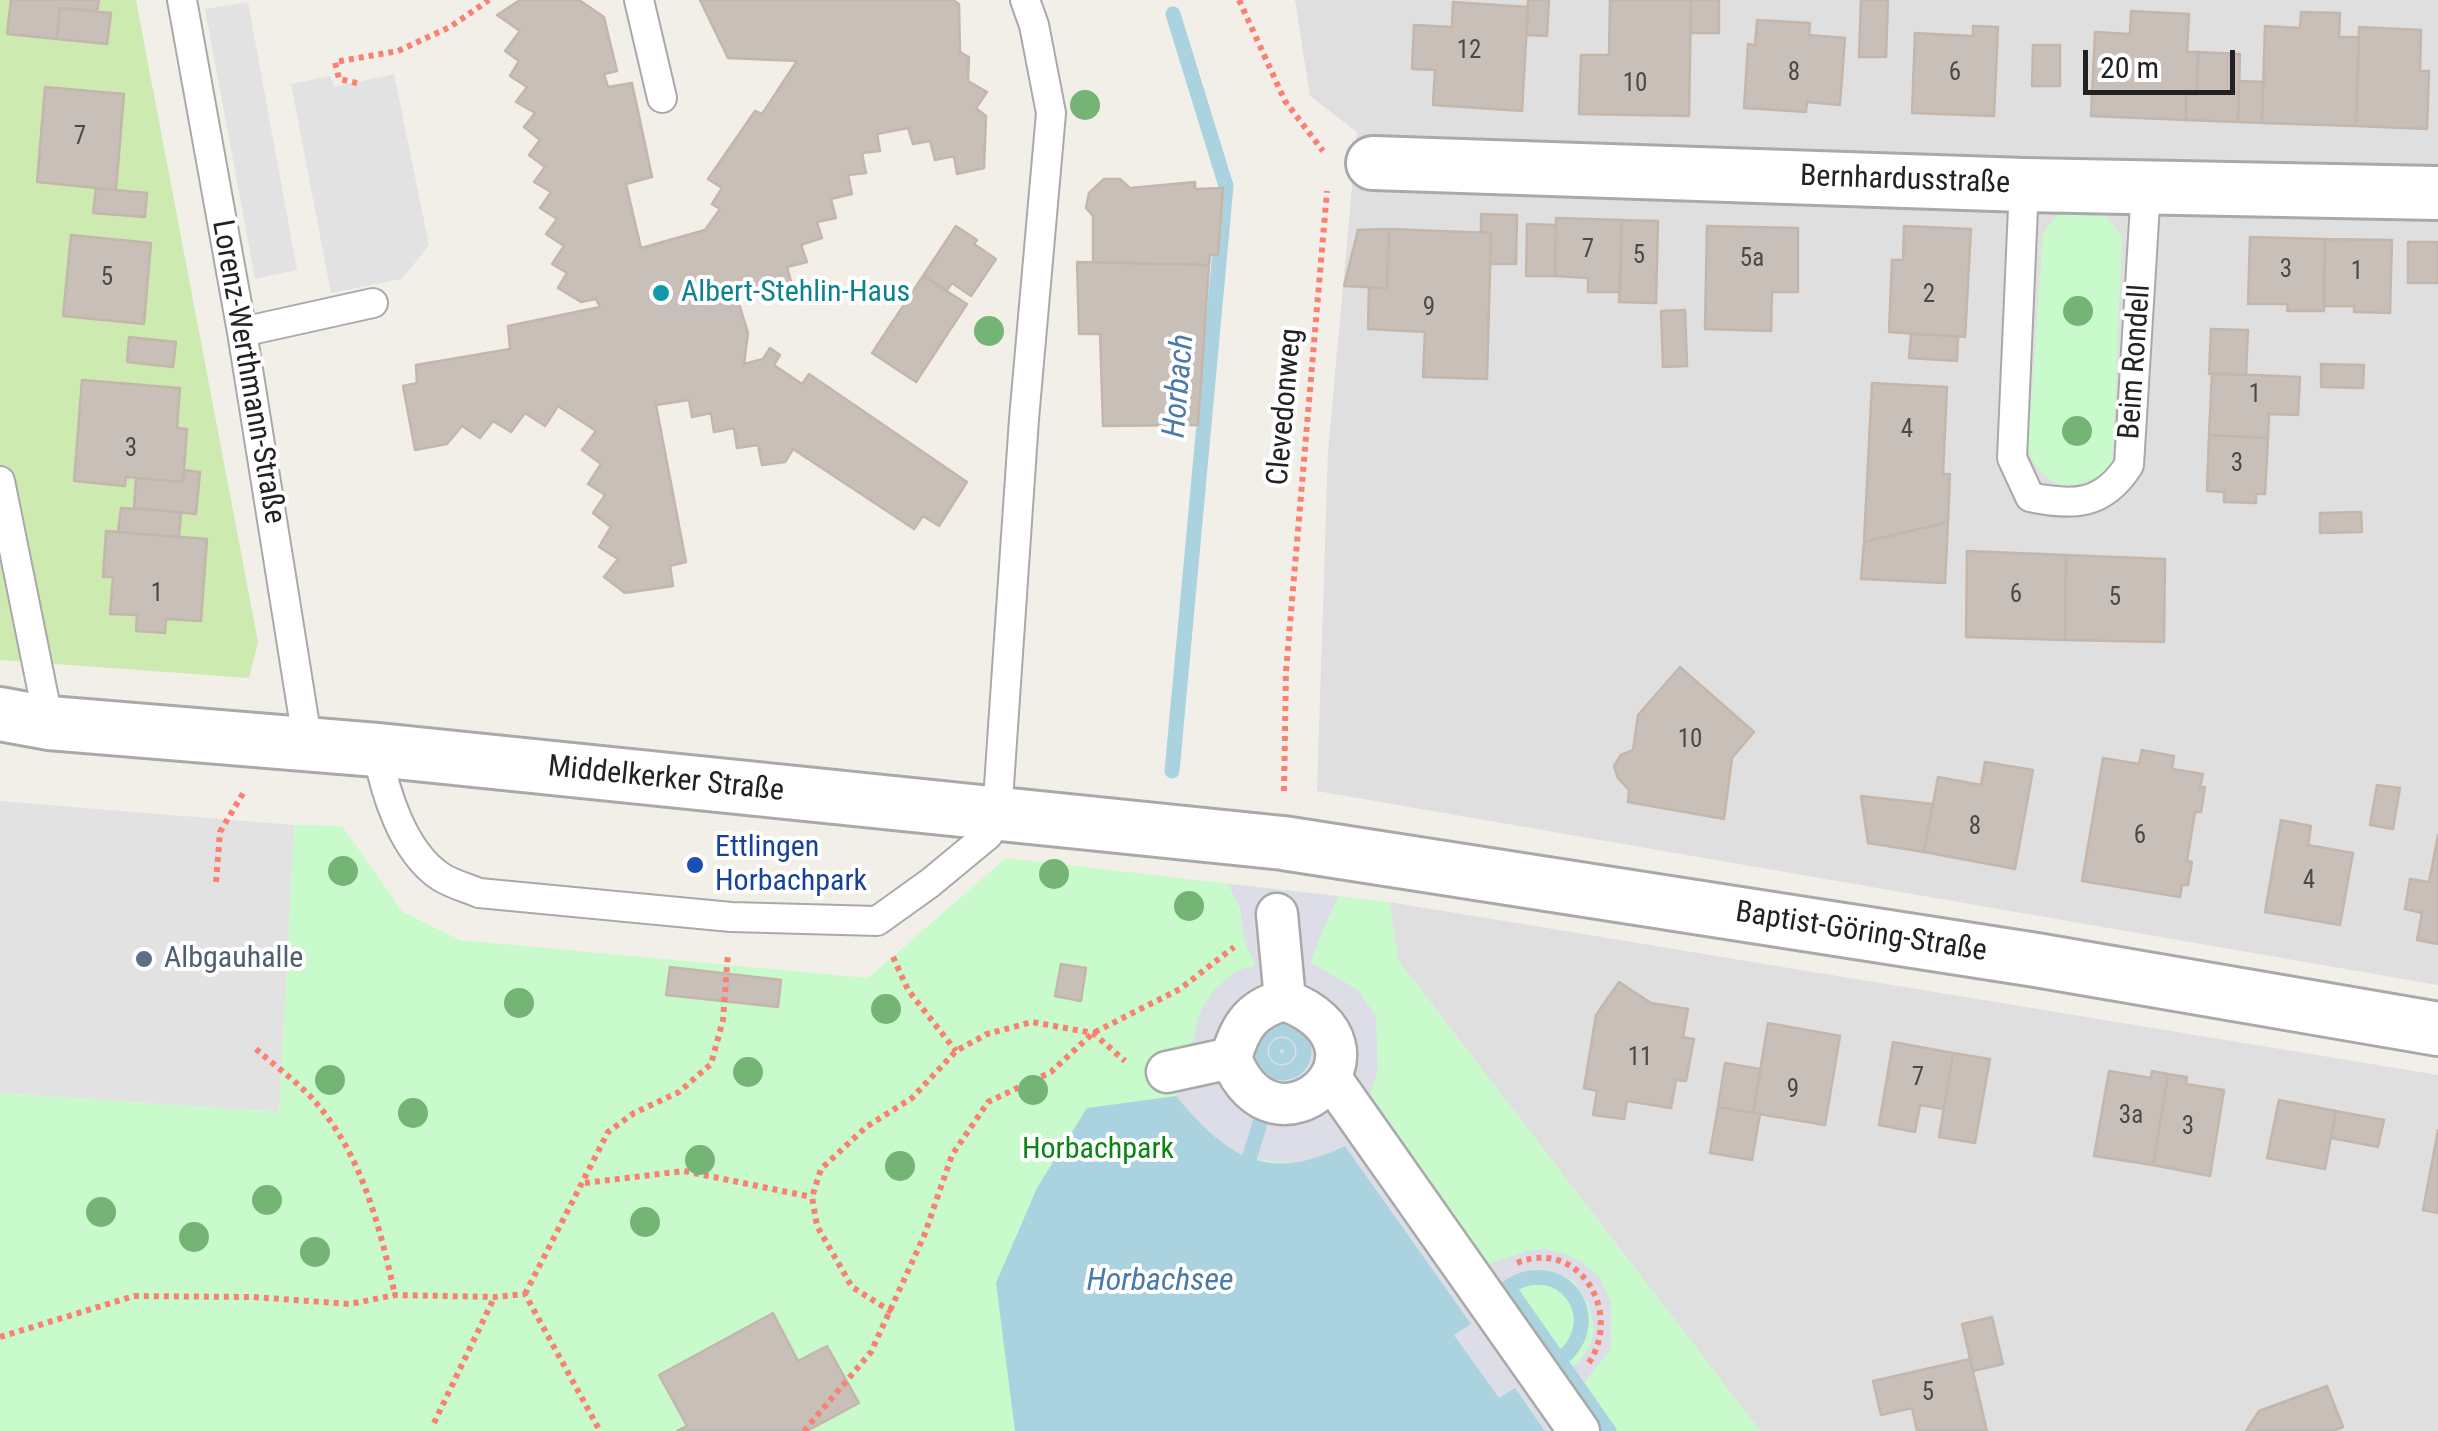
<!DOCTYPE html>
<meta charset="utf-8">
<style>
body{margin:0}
#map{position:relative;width:2438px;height:1431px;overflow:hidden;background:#f2efe9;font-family:"Roboto Condensed",sans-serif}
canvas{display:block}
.scale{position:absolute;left:2083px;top:50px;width:152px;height:45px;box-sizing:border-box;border:5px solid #222;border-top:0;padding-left:12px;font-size:30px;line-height:35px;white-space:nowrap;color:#222;-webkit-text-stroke:8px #fff;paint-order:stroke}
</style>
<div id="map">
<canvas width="2438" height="1431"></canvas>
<div class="scale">20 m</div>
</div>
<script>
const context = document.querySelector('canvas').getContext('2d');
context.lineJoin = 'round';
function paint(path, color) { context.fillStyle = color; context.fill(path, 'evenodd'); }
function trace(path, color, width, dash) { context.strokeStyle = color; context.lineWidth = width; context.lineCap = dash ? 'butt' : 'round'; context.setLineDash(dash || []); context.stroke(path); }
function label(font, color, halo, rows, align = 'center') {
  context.font = font + ' "Roboto Condensed",sans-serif'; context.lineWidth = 8; context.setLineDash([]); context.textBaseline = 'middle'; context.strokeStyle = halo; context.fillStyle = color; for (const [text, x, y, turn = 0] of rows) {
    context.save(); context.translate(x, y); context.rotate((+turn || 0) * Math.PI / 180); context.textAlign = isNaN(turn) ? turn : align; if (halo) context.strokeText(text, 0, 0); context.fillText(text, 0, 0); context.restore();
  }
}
paint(new Path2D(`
 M1295,0H2438V985L1317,791L1328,452L1357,132L1310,96Z
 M1389,902L2438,1075V1431H1760L1398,960Z`), '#e0dfdf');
paint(new Path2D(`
 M0,0H136L258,642L249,678L0,660Z`), '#cdebb0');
paint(new Path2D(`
 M2103,212L2122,237L2112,467C2077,492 2047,495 2028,450L2043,233L2058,214Z
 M294,825L342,826L403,912L460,940L868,978L1006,858L1389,902L1398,960L1760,1431H0V1093L279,1112Z`), '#c8facc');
paint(new Path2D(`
 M248,2L297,270L255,279L205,9Z
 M394,74L429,245L402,279L331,293L291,84L331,76L334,87Z
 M0,801L294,825L279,1112L0,1093Z`), '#e2e2e2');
paint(new Path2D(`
 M1228,884L1338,896L1310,962L1358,990L1376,1016L1378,1070L1370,1094L1489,1264L1527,1251L1546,1249L1565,1254L1582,1262L1600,1278L1611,1302L1610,1350L1578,1390L1608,1431H1545L1515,1388L1499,1399L1454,1335L1470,1323L1345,1147L1318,1159L1294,1163L1249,1159L1213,1139L1176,1096L1167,1072L1189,1054L1201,1010L1215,989L1236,971L1255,965L1244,939L1240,908ZM1534,1269H1548L1573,1280L1589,1305L1594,1329L1591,1343L1581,1359L1567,1372L1502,1284L1518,1273Z`), '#dddde8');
paint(new Path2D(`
 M1176,1096C1227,1157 1266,1184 1345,1146L1471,1324L1454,1335L1499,1398L1515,1388L1545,1431H1015L996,1283L1037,1188L1087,1108Z`), '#aad3df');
trace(new Path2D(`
 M1172,771L1226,186L1173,14
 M1260 1051a22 22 0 1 1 44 0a22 22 0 1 1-44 0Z
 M1276.5 1051a5.5 5.5 0 1 1 11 0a5.5 5.5 0 1 1-11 0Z
 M1249,1159L1267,1100
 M1560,1360C1611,1319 1561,1252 1508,1287L1609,1431`), '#aad3df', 15);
const building = new Path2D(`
 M11,0H99L97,11L60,8L57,39L7,34Z
 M520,0H579L604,17L617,71L604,74L608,87L632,83L652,177L626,184L641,248L705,230L720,209L712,204L722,188L708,179L755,111L762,114L797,61L728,58L700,0H953L959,4L960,52L969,57L968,81L987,92L976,108L986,116L984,168L957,174L954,156L935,160L930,141L913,144L908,128L877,134L880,151L862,153L866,173L848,175L852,194L831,199L836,218L817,222L822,238L801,245L807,262L787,267L792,285L737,297L748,333L744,364L763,359L770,348L780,355L774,365L802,384L809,374L967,482L939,526L923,516L914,529L793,449L785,462L762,465L758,445L737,448L734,428L714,432L711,413L692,417L689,400L656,405L686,562L670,566L673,586L625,593L604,577L618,559L599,547L611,527L593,513L605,495L588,484L601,464L582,450L596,431L558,406L545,426L525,413L511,432L493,421L480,438L462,426L447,444L415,450L403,386L417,383L416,365L510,349L508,326L600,307L596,299L581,302L558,288L567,273L552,264L564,246L546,234L557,219L540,208L551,192L534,182L545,167L529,155L540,140L524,127L535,113L516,102L527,87L510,76L519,61L505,51L520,31L497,15Z
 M1528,0H1549L1547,36L1526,35Z
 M1610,0H1691L1689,116L1579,114L1581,55H1609Z
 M1691,0H1719V33H1690Z
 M1861,0H1888L1886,57H1859Z
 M1453,2L1528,7L1522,111L1433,105L1435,70L1412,69L1414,25L1452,27Z
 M60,8L111,13L107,44L57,39Z
 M2131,11L2189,14L2187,52H2198L2197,95H2186V120L2091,116L2095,32L2130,34Z
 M2301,12L2340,13L2339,37H2359L2356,126L2262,123L2265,26L2300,28Z
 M1757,20L1810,23L1809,35L1845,38L1840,105L1807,102L1806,112L1744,108L1748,44L1755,45Z
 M1973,26L1998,27L1994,116L1912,113L1915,33L1973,36Z
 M2359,27L2421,30L2420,71H2429L2427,129L2356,126Z
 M2033,45H2060V86H2032Z
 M2198,52L2240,54L2238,122L2186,120V95H2197Z
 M2239,81L2263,82L2262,123L2238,122Z
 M45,87L124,94L116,190L37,182Z
 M1104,179H1120L1130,188L1195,182V189L1223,188L1218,254L1210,255L1209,265L1093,262V216L1086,208L1089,193Z
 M96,188L147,193L145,217L93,213Z
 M1481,214L1517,215L1516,264H1490L1491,233L1481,232Z
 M1556,218L1622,220L1620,292H1588V278L1555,276Z
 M1622,220L1658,221L1656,303L1619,302Z
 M1527,224L1556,225L1555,276H1526Z
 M956,226L977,240L974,244L996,259L971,296L952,283L947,290L923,276Z
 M1707,226L1798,228V292H1772L1771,331L1705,329Z
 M1904,226L1971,229L1965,337L1889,332L1892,260H1903Z
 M1389,229L1491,233L1487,379L1423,377L1425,332L1368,329L1369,288H1387Z
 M1389,229L1387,288L1344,286L1358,230Z
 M71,235L151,243L144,324L63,316Z
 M2250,237L2325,239L2324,311H2287L2288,304H2248Z
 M2325,239L2392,240L2390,313L2354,312V306H2323Z
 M2408,242H2438V283H2408Z
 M1077,262L1209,265L1198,425L1103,426L1100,334H1079Z
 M923,276L967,304L916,382L872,353Z
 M1685,310L1687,366L1663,367L1661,311Z
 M2211,329L2248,330L2246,375L2209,374Z
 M1911,334L1958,336L1957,361L1909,358Z
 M129,337L176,342L173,367L127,362Z
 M2321,364L2364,365L2363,388L2321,387Z
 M2212,373L2300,377L2298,415L2269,414L2268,438L2209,435Z
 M82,380L180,388L177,428L187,429L183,482L126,477L125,486L74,481Z
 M1872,383L1947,387L1943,474H1950L1948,522L1864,542Z
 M2209,435L2268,438L2265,494H2256V503L2224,502V492L2207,491Z
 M183,470L200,472L196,514L134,508L136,478L183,482Z
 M121,508L181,512L179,537L118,532Z
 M2361,512L2362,532L2320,533V513Z
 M1948,522L1945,583L1861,579L1864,542Z
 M106,531L207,539L201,621L166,619L165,633L136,631L137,615L110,614L113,577H103Z
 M1967,551L2066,555L2065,640L1966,637Z
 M2066,555L2165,559L2164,642L2065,640Z
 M1680,667L1754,732L1732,758L1724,819L1628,802L1629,790L1618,778L1614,766L1621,755L1633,750L1638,715Z
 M2142,750L2174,756L2172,769L2203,774L2200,787H2205L2201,812H2195L2187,861L2192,862L2188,885H2182L2180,897L2082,881L2103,758L2139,764Z
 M1985,762L2033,770L2015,869L1924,852L1938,777L1981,785Z
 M2377,785L2400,788L2393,829L2370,825Z
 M1861,796L1933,804L1924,852L1868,843Z
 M2281,820L2311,826L2308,845L2353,853L2340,925L2265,912Z
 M2438,835V944L2417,940L2422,913L2405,909L2410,879L2429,882Z
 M1061,964L1086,968L1081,1001L1055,996Z
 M670,967L781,980L778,1007L666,995Z
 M1619,982L1651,1003L1688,1009L1683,1037L1694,1039L1686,1081L1676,1080L1671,1108L1627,1101L1624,1119L1593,1115L1597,1091L1584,1088L1596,1015Z
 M1768,1023L1840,1036L1825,1125L1753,1113Z
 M1893,1042L1953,1053L1944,1109L1920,1105L1915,1132L1879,1125Z
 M1953,1053L1990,1059L1975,1143L1939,1137Z
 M1725,1063L1760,1069L1753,1113L1718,1107Z
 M2109,1071L2151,1078L2152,1071L2168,1074L2153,1165L2094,1156Z
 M2168,1074L2187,1077L2186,1084L2224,1090L2210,1176L2153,1165Z
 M2279,1100L2336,1111L2325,1169L2267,1158Z
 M1718,1107L1760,1114L1752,1160L1710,1153Z
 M2336,1111L2384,1120L2378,1147L2331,1138Z
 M2438,1130V1213L2423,1210Z
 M773,1313L798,1361L827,1346L859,1403L807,1431H677L687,1426L659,1375Z
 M1992,1317L2003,1364L1973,1371L1962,1324Z
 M1970,1359L1987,1431H1917L1912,1408L1881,1415L1873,1381Z
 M2327,1386L2343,1427L2333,1431H2246L2259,1411Z`);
paint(building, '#c7bfb8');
trace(building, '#c4b6ab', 2.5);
const service = new Path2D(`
 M182,0L242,332L308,745
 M639,0L662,98
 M2024,185L2012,458L2030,497C2073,506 2103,506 2129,465L2146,188
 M242,332L373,303
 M0,481L49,723
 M377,750C385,793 403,852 441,877C452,884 467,888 479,893L731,917L877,921L930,883L988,835L997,815L1024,419L1051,113L1034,25L1025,0`);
const pedestrian = new Path2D(`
 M1277,914L1285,1000
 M1285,1000C1409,1048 1274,1170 1231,1058C1240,1026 1252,1008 1285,1000Z
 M1167,1072L1231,1058
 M1330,1077L1579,1431`);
const minor = new Path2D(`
 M1373,163L2024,185L2438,193
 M0,714L49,723L377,750L1283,843L2036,960L2438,1029`);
trace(service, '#a9a9a9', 32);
trace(pedestrian, '#a9a9a9', 45);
trace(minor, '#a9a9a9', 58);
trace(new Path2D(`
 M1239,0L1285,101L1323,151
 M357,83L339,79L335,62L398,51L450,27L489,0
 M1284,791L1286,671L1327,191
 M216,882L220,832L245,790
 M893,957L908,990L956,1051
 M256,1049C273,1064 293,1079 309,1095C361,1150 379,1224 395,1295
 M585,1183L684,1171L812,1197
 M1517,1263C1579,1237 1624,1313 1588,1364
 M525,1294L608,1132L634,1113L679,1092L711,1064L723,1020L728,953
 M892,1312L852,1287L817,1226L812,1197L821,1169L866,1127L912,1098L956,1051L987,1034L1032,1022L1093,1033L1125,1061
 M0,1337L134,1296L253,1297L350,1304L395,1295L495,1297L525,1294L600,1431
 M434,1423L494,1298
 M804,1431L871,1352L924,1236L952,1155L988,1102L1051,1072L1093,1033L1180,989L1234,947`), '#fa8072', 6, [5, 5]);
trace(service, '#fff', 28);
trace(pedestrian, '#fff', 40);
trace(minor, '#fff', 52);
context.fillStyle = '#74b475';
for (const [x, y] of [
 [1085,105],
 [2078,311],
 [989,331],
 [2077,431],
 [343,871],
 [1054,874],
 [1189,906],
 [519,1003],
 [886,1009],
 [748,1072],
 [330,1080],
 [1033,1090],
 [413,1113],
 [700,1160],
 [900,1166],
 [267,1200],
 [101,1212],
 [645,1222],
 [194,1237],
 [315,1252]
]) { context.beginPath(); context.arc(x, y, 15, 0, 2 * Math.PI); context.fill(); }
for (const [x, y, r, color] of [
 [661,293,10,"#0f9aa8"],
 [695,865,10,"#1a4fb4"],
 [144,959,10,"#5c6f8a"]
]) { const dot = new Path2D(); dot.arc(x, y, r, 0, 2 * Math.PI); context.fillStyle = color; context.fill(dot); trace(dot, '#fff', 4); }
label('25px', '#4b4948', null, [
 ["12",1469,52],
 ["8",1794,74],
 ["6",1955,74],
 ["10",1635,85],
 ["7",80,138],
 ["7",1588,251],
 ["5",1639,257],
 ["5a",1752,260],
 ["3",2286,271],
 ["1",2357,273],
 ["5",107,279],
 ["2",1929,296],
 ["9",1429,309],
 ["1",2255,396],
 ["4",1907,431],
 ["3",131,450],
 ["3",2237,465],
 ["1",157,595],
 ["6",2016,596],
 ["5",2115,599],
 ["10",1690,741],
 ["8",1975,828],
 ["6",2140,837],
 ["4",2309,882],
 ["11",1640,1059],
 ["7",1918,1079],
 ["9",1793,1091],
 ["3a",2131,1117],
 ["3",2188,1128],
 ["5",1928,1394]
]);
label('30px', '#222', '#fff', [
 ["Bernhardusstraße",1905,181,2],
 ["Beim Rondell",2136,362,-86],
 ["Lorenz-Werthmann-Straße",247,372,80],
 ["Clevedonweg",1286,407,-85],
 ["Middelkerker Straße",666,780,6],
 ["Baptist-Göring-Straße",1861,933,9]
]);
label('30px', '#0d838f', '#fff', [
 ["Albert-Stehlin-Haus",681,293]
], 'left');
label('30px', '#164399', '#fff', [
 ["Ettlingen",715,848],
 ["Horbachpark",715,882]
], 'left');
label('30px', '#4e5e75', '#fff', [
 ["Albgauhalle",164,959]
], 'left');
label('30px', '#0c8416', '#fff', [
 ["Horbachpark",1098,1150]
]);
label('italic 32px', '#4a7aab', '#fff', [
 ["Horbach",1180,386,-85],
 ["Horbachsee",1160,1282]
]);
</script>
